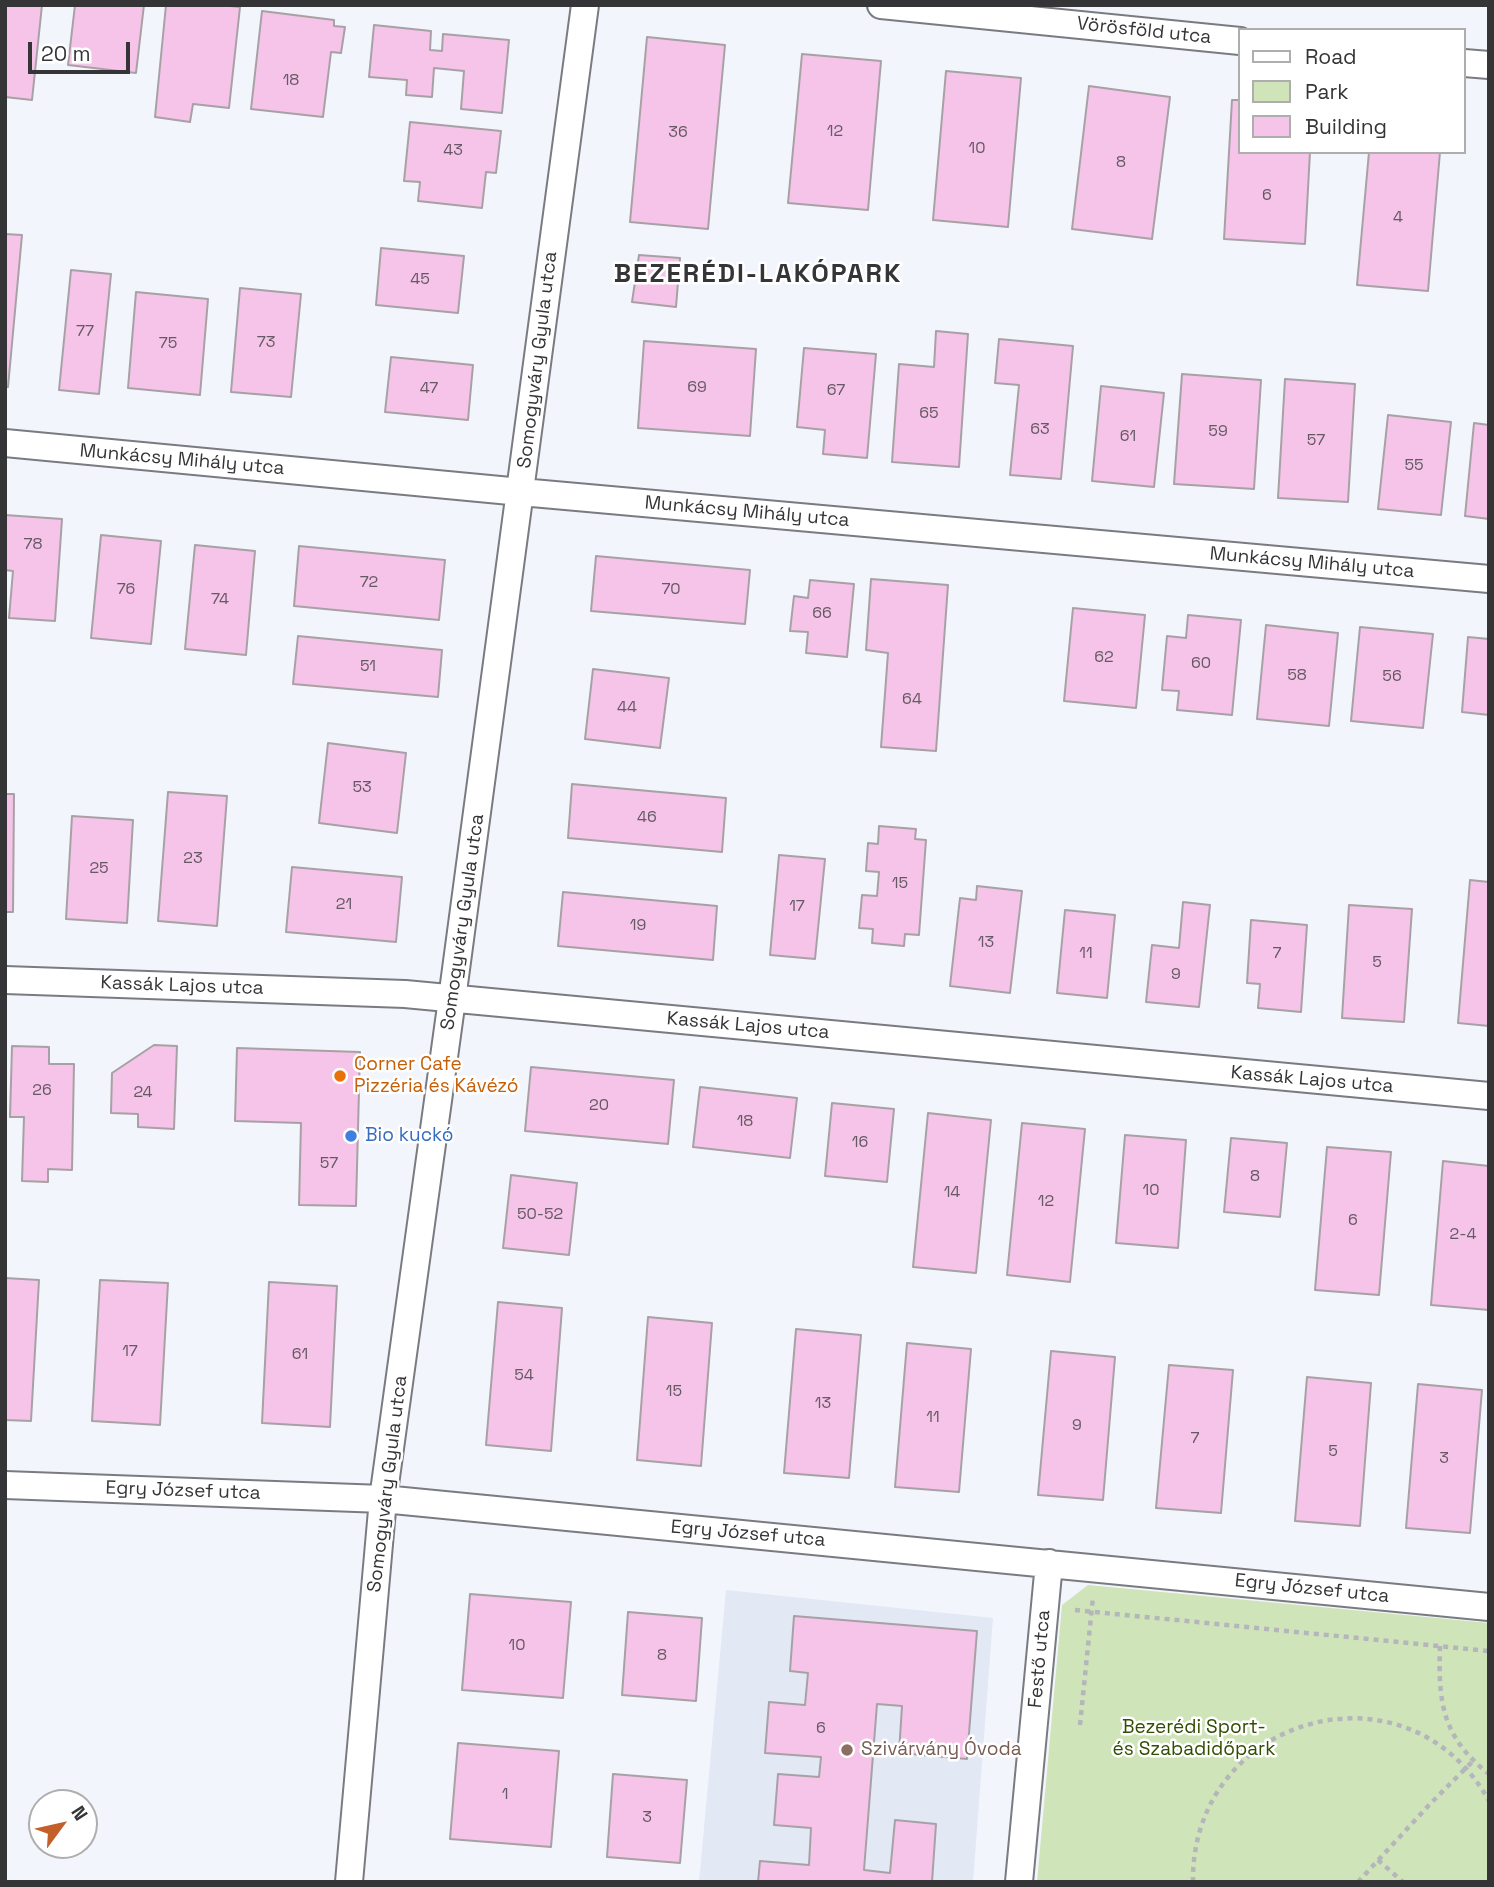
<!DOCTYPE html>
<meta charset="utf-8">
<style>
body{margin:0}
#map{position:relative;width:1494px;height:1887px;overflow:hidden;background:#f3f5fc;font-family:"Space Grotesk",sans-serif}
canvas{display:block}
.frame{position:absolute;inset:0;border:7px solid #353538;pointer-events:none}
.legend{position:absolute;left:1238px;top:28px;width:228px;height:126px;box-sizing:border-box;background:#fff;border:2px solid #aeaeaf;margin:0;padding:9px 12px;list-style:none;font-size:21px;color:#353538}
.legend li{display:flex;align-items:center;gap:14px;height:35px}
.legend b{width:35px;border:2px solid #aeaeaf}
.north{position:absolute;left:28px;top:1789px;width:70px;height:70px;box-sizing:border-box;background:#fff;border:2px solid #aeaeaf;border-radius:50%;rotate:57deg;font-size:19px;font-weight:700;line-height:28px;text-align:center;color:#353538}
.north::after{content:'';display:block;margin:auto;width:24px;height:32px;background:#c35f29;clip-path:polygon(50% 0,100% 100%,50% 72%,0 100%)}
.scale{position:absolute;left:28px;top:42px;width:102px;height:32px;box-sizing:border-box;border:4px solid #353538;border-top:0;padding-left:9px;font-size:21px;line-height:24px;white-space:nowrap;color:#353538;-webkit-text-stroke:5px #fff;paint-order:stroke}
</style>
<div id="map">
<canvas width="1494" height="1887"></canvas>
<div class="frame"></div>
<ul class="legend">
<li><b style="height:9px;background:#fff"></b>Road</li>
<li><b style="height:19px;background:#cfe4b9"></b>Park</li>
<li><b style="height:19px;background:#f5c4e8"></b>Building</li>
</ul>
<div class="north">N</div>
<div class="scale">20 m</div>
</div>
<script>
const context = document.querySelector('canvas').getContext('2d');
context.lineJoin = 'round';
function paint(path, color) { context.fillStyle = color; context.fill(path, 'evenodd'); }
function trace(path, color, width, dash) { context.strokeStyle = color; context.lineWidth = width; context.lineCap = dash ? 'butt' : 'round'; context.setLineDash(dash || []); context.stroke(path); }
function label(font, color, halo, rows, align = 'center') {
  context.font = font + ' "Space Grotesk",sans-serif'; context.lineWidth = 5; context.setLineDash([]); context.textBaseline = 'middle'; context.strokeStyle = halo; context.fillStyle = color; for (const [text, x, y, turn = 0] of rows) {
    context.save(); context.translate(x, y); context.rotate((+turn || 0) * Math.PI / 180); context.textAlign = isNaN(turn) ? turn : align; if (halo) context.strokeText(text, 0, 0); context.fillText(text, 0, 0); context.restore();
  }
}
paint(new Path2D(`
 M726,1590L993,1618L973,1882H699Z`), '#e3e8f5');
paint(new Path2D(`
 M1088,1585L1489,1623V1882H1037L1062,1605Z`), '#cfe4b9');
const building = new Path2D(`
 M5,5H42L32,100L5,97Z
 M75,5H144L136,73L68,65Z
 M166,5H220L240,7L229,108L193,104L190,122L155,117Z
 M262,11L334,20V26L345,27L341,53L331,52L323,117L251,109Z
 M374,25L431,31L430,50L442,51L443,34L509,40L502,113L461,109L464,71L434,68L432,97L406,95L407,80L369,77Z
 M647,37L725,45L708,229L630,222Z
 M802,54L881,61L868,210L788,203Z
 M946,71L1021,78L1008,227L933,220Z
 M1089,86L1170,97L1152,239L1072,229Z
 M1232,100H1240V152H1310L1305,244L1224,239Z
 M410,122L501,131L496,173L486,172L482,208L418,201L420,182L404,181Z
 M1369,152H1440L1428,291L1357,285Z
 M5,234L22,235L8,387H5Z
 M381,248L464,256L458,313L376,305Z
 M639,255L680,258L676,307L632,302Z
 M71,270L111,274L99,394L59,390Z
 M240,288L301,294L291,397L231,392Z
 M136,292L208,299L200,395L128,388Z
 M936,331L968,334L959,467L892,462L899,364L934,367Z
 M999,339L1073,346L1061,479L1010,475L1019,385L995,383Z
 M644,341L756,349L750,436L638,428Z
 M804,348L876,354L867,458L823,454L825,430L797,427Z
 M391,357L473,365L468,420L385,412Z
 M1182,374L1261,380L1254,489L1174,484Z
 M1285,379L1355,384L1348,502L1278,498Z
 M1101,386L1164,393L1154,487L1092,481Z
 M1388,415L1451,422L1441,515L1378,509Z
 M1474,423L1489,425V519L1465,516Z
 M5,515L62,519L55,621L9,618L13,571L5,570Z
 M101,535L161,541L151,644L91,638Z
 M195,545L255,551L246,655L185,649Z
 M299,546L445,560L439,620L294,606Z
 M596,556L750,570L745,624L591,611Z
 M871,579L948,585L936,751L881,747L888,653L866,650Z
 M810,580L854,584L847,657L806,653L808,632L790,631L794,596L808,598Z
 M1073,608L1145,615L1136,708L1064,701Z
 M1188,615L1241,620L1232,715L1177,710L1179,691L1162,690L1167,636L1186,638Z
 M1266,625L1338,633L1329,726L1257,719Z
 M1360,627L1433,634L1423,728L1351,721Z
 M298,636L442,650L438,697L293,684Z
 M1468,637L1489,639V715L1462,712Z
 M593,669L669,678L660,748L585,739Z
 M328,743L406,753L397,833L319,823Z
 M572,784L726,798L722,852L568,838Z
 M168,792L227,796L217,926L158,921Z
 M5,794H14L13,912H5Z
 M72,816L133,820L127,923L66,919Z
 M879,826L916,829L915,839L926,840L919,935L905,934L904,946L872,943L873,929L859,928L862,895L877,896L879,872L866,871L868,843L878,844Z
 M779,855L825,859L815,959L770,955Z
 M292,867L402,877L396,942L286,932Z
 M1470,880L1489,882V1026L1458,1023Z
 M977,886L1022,891L1010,993L950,986L960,898L976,900Z
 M563,892L717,906L713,960L558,946Z
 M1183,902L1210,905L1199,1007L1146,1002L1152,945L1179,948Z
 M1349,905L1412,909L1404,1022L1342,1018Z
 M1065,910L1115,915L1107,998L1057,993Z
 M1251,920L1307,925L1301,1012L1258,1008L1260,984L1247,983Z
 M154,1045L177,1046L174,1129L138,1127V1114L111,1113L112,1073Z
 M12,1046L49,1047V1064H74L72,1170L48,1169V1182L22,1181L24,1117H10Z
 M237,1048L360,1052L356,1206L299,1205L301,1123L235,1121Z
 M531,1067L674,1080L668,1144L525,1131Z
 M700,1087L797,1098L790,1158L693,1147Z
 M832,1103L894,1109L887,1182L825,1176Z
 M928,1113L991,1120L976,1273L913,1267Z
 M1022,1123L1085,1129L1070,1282L1007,1275Z
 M1125,1135L1186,1140L1178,1248L1116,1243Z
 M1231,1138L1287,1143L1280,1217L1224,1212Z
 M1327,1147L1391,1152L1379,1295L1315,1290Z
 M1443,1161L1489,1166V1310L1431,1305Z
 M511,1175L577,1183L569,1255L503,1248Z
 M5,1278L39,1280L31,1421L5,1420Z
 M100,1280L168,1283L160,1425L92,1421Z
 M269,1282L337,1286L330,1427L262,1423Z
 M498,1302L562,1308L551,1451L486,1445Z
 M648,1317L712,1323L701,1466L637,1460Z
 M796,1329L861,1335L849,1478L784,1473Z
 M907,1343L971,1349L959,1492L895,1487Z
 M1051,1351L1115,1357L1103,1500L1038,1495Z
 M1169,1365L1233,1370L1221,1513L1156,1508Z
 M1307,1377L1371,1383L1360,1526L1295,1521Z
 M1418,1384L1482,1390L1470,1533L1406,1528Z
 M470,1594L571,1602L563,1698L462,1690Z
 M628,1612L702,1618L696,1701L622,1695Z
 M794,1616L977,1631L967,1759L899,1753L902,1706L877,1704L864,1870L890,1873L895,1820L936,1824L932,1882H758L760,1861L809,1865L811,1828L774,1825L778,1774L819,1777L821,1757L765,1753L769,1702L805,1705L808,1673L790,1671Z
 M458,1743L559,1751L551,1847L450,1839Z
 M613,1774L687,1780L680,1863L607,1857Z`);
paint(building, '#f5c4e8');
trace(building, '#a7a1a5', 2);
const minor = new Path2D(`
 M881,5L1240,41
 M1464,63L1489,65
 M5,443L521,492L1489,579
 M5,980L405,994L1489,1096
 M5,1485L383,1499L1489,1607
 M349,1882L383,1499L452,999L585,5
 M1019,1882L1049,1563`);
trace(minor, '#797b81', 30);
trace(new Path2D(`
 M1075,1610L1489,1651
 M1440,1646C1438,1702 1442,1737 1489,1774
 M1080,1725L1093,1597
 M1378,1860L1403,1882
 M1193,1882C1191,1715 1408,1655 1489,1801
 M1358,1882L1430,1804L1473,1761`), '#b4b6bb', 4.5, [5, 5]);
trace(minor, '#fff', 26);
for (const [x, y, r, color] of [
 [340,1076,7,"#e8710a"],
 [351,1136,7,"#3f7fe0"],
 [847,1750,7,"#8d6e63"]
]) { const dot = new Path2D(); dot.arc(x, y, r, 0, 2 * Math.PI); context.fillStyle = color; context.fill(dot); trace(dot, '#fff', 2.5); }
label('16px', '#655964', null, [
 ["18",291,81],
 ["12",835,132],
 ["36",678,133],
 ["10",977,149],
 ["43",453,151],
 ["8",1121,163],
 ["6",1267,196],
 ["4",1398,218],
 ["45",420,280],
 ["77",85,332],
 ["73",266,343],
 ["75",168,344],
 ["69",697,388],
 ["47",429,389],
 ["67",836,391],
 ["65",929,414],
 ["63",1040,430],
 ["59",1218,432],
 ["61",1128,437],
 ["57",1316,441],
 ["55",1414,466],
 ["78",33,545],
 ["72",369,583],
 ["76",126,590],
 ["70",671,590],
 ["74",220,600],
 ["66",822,614],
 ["62",1104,658],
 ["60",1201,664],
 ["51",368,667],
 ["58",1297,676],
 ["56",1392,677],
 ["64",912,700],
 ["44",627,708],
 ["53",362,788],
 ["46",647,818],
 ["23",193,859],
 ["25",99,869],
 ["15",900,884],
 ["21",344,905],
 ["17",797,907],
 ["19",638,926],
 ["13",986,943],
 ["11",1086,954],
 ["7",1277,954],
 ["5",1377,963],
 ["9",1176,975],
 ["26",42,1091],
 ["24",143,1093],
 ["20",599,1106],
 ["18",745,1122],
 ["16",860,1143],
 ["57",329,1164],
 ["8",1255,1177],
 ["10",1151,1191],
 ["14",952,1193],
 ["12",1046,1202],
 ["50-52",540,1215],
 ["6",1353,1221],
 ["2-4",1463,1235],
 ["17",130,1352],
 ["61",300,1355],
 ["54",524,1376],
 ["15",674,1392],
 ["13",823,1404],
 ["11",933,1418],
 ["9",1077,1426],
 ["7",1195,1439],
 ["5",1333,1452],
 ["3",1444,1459],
 ["10",517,1646],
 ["8",662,1656],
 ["6",821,1729],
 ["1",505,1795],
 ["3",647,1818]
]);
label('19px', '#353538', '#fff', [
 ["Vörösföld utca",1144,31,6],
 ["Somogyváry Gyula utca",538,360,-83],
 ["Munkácsy Mihály utca",182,460,5],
 ["Munkácsy Mihály utca",747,512,5],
 ["Munkácsy Mihály utca",1312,563,5],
 ["Somogyváry Gyula utca",463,922,-82],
 ["Kassák Lajos utca",182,986,2],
 ["Kassák Lajos utca",748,1026,5],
 ["Kassák Lajos utca",1312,1080,5],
 ["Somogyváry Gyula utca",388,1484,-83],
 ["Egry József utca",183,1491,2],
 ["Egry József utca",748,1534,5],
 ["Egry József utca",1312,1589,6],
 ["Festő utca",1040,1659,-85]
]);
label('19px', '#c56008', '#fff', [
 ["Corner Cafe",354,1065],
 ["Pizzéria és Kávézó",354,1087]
], 'left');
label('19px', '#366cbe', '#fff', [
 ["Bio kuckó",365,1136]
], 'left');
label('19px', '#314d00', '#fff', [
 ["Bezerédi Sport-",1194,1728],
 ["és Szabadidőpark",1194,1750]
]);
label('19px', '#785e54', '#fff', [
 ["Szivárvány Óvoda",861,1750]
], 'left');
context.letterSpacing = '2px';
label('bold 26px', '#353538', '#fff', [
 ["BEZERÉDI-LAKÓPARK",758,275]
]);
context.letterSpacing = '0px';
</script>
